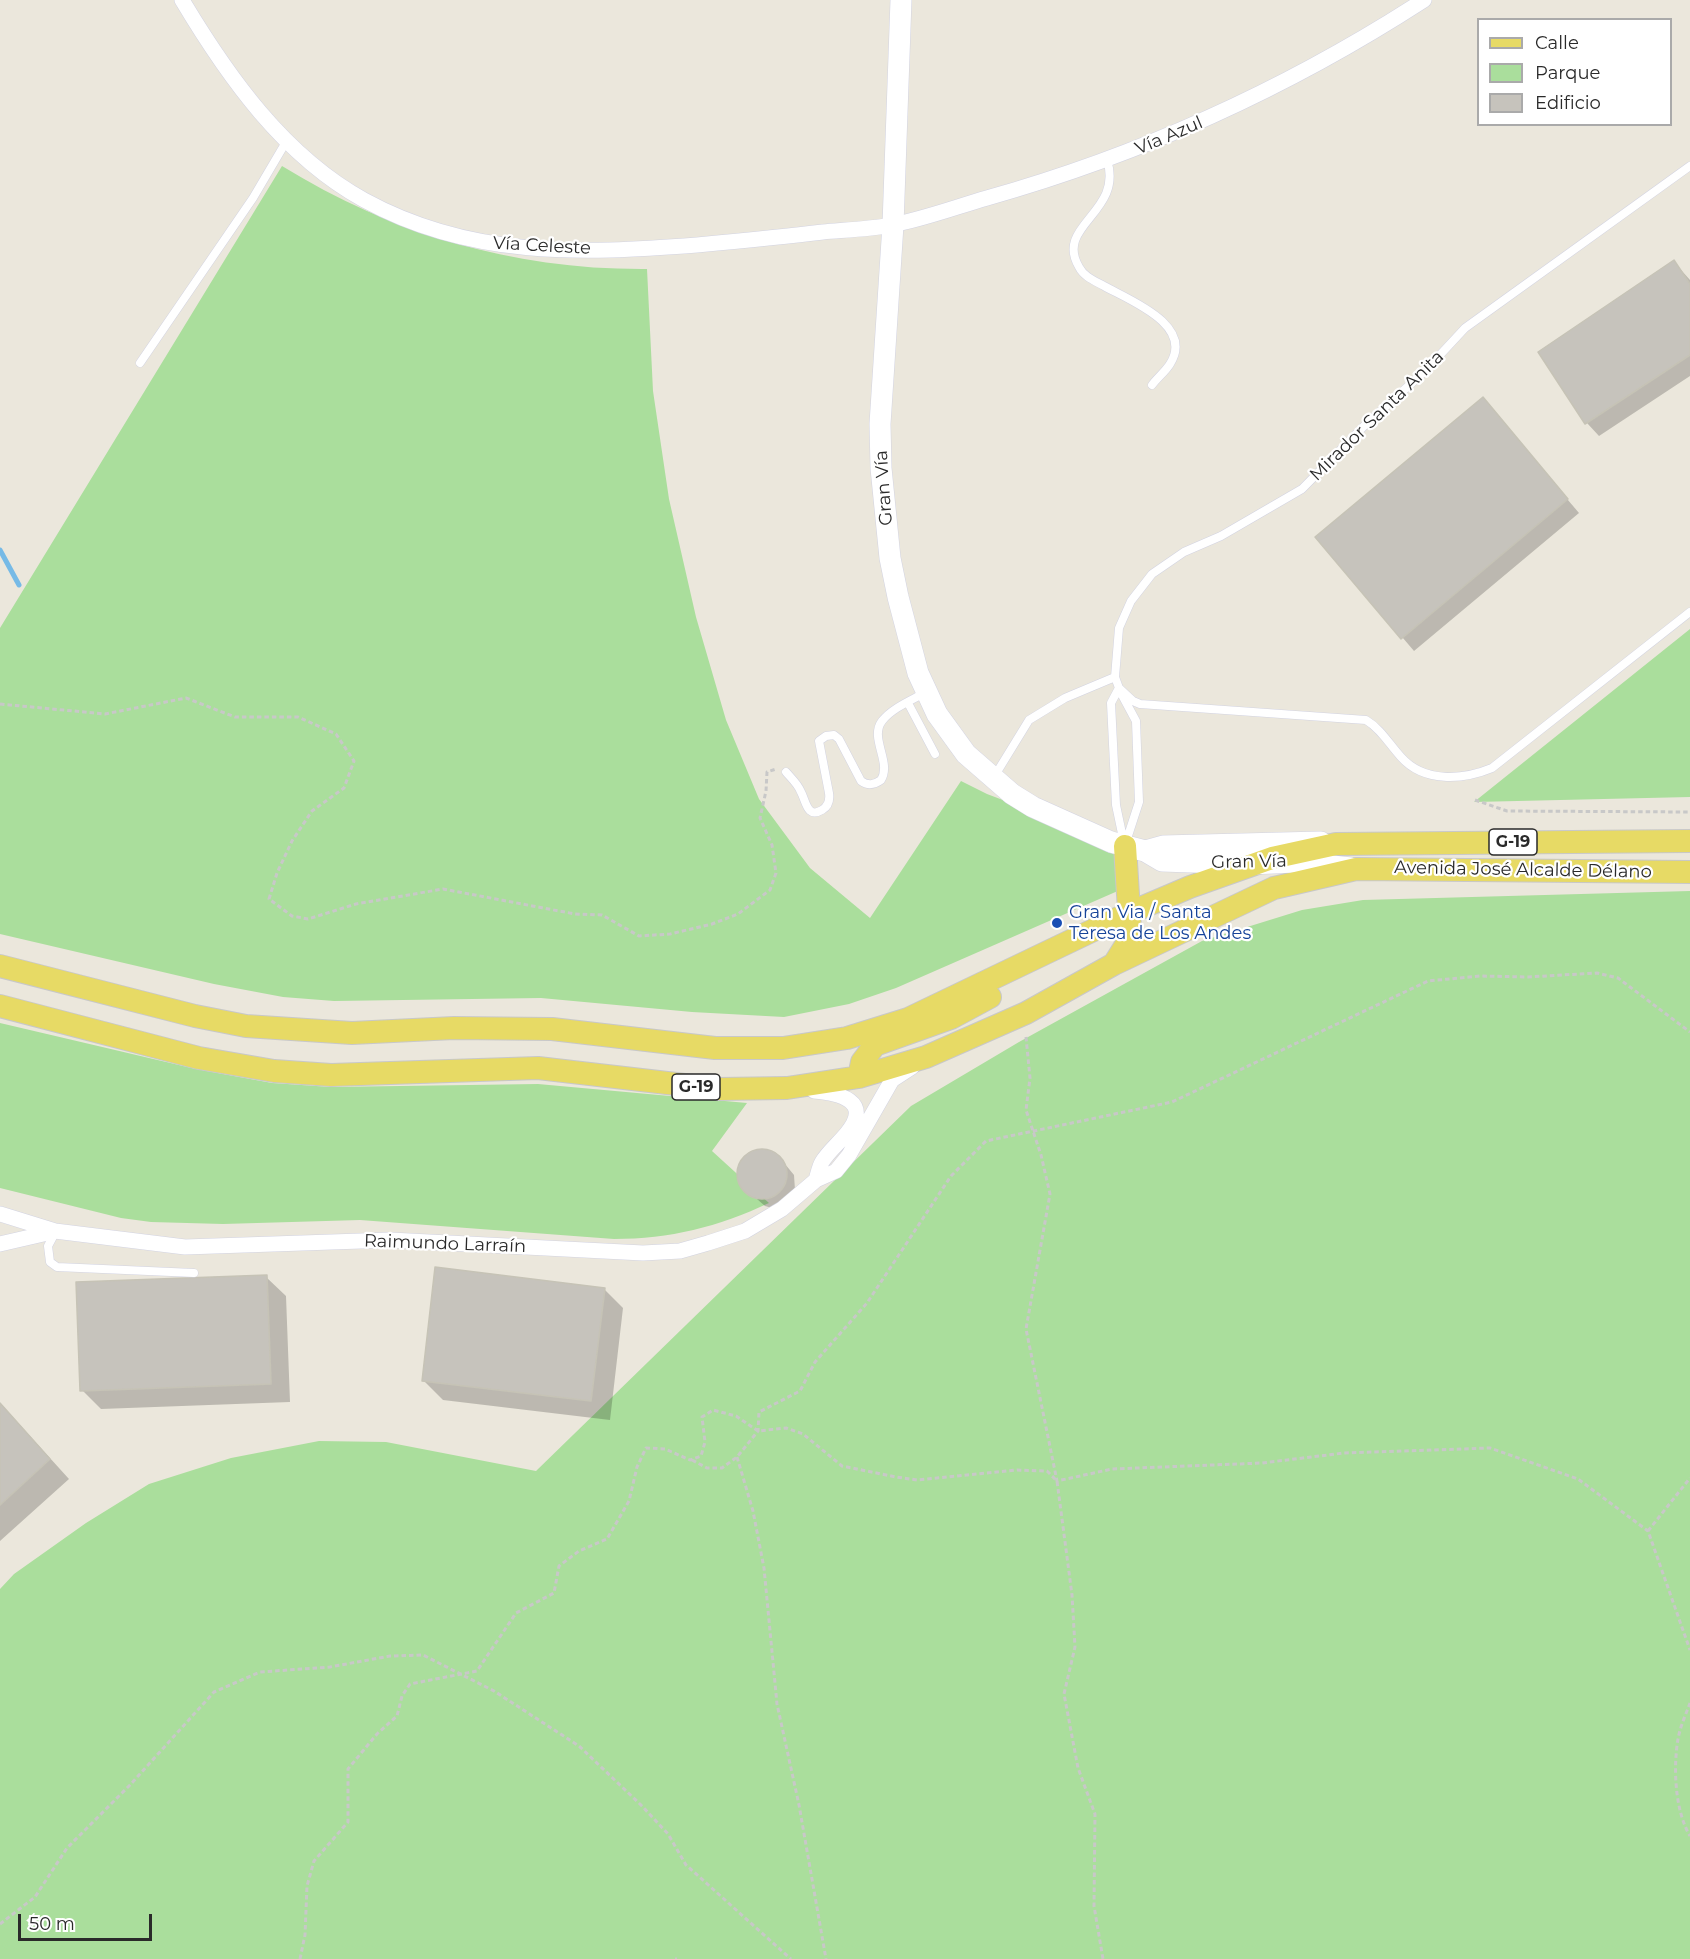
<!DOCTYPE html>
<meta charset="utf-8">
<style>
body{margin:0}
#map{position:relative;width:1690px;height:1959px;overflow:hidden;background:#ebe7dc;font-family:Montserrat,sans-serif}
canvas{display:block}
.legend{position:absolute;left:1477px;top:18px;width:195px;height:108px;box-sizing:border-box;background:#fff;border:2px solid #aaa;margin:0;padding:8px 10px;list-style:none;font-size:18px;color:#2a2a2a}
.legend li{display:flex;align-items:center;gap:12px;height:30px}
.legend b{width:30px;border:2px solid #aaa}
.scale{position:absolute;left:18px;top:1914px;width:134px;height:27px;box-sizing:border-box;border:3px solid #2a2a2a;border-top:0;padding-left:8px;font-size:18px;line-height:21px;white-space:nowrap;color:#2a2a2a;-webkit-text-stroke:4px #fff;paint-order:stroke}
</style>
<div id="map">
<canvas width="1690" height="1959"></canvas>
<ul class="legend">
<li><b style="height:8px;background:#e7da65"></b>Calle</li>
<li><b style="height:16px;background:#aade9c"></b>Parque</li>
<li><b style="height:16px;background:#c6c3bc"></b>Edificio</li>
</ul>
<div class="scale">50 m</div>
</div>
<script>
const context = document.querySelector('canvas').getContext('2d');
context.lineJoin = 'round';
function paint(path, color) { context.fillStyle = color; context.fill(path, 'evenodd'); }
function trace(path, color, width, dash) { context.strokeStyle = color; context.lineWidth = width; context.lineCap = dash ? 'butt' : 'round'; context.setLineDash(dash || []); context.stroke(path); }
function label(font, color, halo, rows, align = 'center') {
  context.font = font + ' Montserrat,sans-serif'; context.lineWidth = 4.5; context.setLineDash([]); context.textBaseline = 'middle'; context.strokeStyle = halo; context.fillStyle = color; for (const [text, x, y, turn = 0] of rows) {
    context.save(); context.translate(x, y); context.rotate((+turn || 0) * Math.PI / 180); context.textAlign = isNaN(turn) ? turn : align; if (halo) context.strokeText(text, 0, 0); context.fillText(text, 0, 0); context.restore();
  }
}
paint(new Path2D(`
 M282,166C394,235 515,270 647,269L653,391L669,499L696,617L726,720L759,799L810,868L870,918L961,781L987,794L1119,844L1120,890L896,988L849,1004L784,1017L692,1012L541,998L334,1001L283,997L214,984L0,934V628Z
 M1690,629V797L1474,802Z
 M1690,891V1959H0V1589L14,1574L86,1523L149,1484L231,1458L319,1441L386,1442L536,1471L911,1106L1019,1042L1202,941L1302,910L1363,900Z
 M0,1023L196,1069L272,1083L331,1087L538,1084L747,1103L712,1151L769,1203C718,1227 670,1239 614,1239L360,1220L223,1224L151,1222L121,1218L0,1188Z`), '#aade9c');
paint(new Path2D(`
 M1674,262L1690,280V376L1599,436L1587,423L1540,352Z
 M1482,399L1579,513L1414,651L1317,537Z
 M766,1151L780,1158L794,1175L795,1190L772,1208L765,1206L742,1186L739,1172L746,1158L751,1153Z
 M266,1277L286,1296L290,1402L101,1409L82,1390Z
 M604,1289L623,1308L610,1420L443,1400L423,1380Z
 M0,1403L69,1479L0,1541Z`), '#0003');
trace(new Path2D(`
 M0,550L19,585`), '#76bae6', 5);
const building = new Path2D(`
 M1674,260L1690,284V355L1585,424L1538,352Z
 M1483,397L1568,499L1401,639L1315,537Z
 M737 1174a25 25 0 1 1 50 0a25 25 0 1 1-50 0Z
 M435,1267L605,1288L591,1401L422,1381Z
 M267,1275L271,1384L80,1391L76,1282Z
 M0,1403L50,1459L0,1505Z`);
paint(building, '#c6c3bc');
trace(building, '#c6c3b6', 1.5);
const lane = new Path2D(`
 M1107,160C1124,213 1054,225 1079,267C1084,277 1095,281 1104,286C1129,300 1195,325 1170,364C1165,372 1157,378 1152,385
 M1690,166L1465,328L1425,371L1364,426L1302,489L1221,536L1184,552L1152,574L1131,601L1119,628L1115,677L1119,688L1133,701L1140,704L1366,720C1381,729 1389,744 1401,757C1424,783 1463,780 1492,768L1690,612
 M140,363L253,198L286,142
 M1119,688L1111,703L1116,805L1124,843
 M1122,695L1136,721L1139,802L1125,845
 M908,703L935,754
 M786,772C791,778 798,784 801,792C806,801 807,819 822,810C829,806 830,800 829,793L819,741L826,736L834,735L839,739L861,781C868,786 874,785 881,780C892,762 869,738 882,721C892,708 912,700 926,692
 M994,777L1029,720L1065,698L1115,677
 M55,1233L48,1246L50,1262L57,1267L194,1273`);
const street = new Path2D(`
 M182,0C228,77 284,156 364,200C470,258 580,254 697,245C739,241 781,237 823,232C846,230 870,229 892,225C924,219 956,207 987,198C1143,154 1288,88 1424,0
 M814,1091C839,1093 873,1101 847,1133C839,1143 828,1152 822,1162C819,1167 818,1174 816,1180
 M0,1214L55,1231L185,1247L390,1240L643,1253L680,1251L708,1243L745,1231L782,1209L816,1180L836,1171L849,1155L892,1080L912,1067
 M0,1244L52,1232`);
const secondary = new Path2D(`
 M901,0L893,225L880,424L881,468L890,558L898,597L918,673L937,714L966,754L1012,794L1033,807L1111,842L1145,851L1162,861L1251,864L1295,862L1351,868
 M1145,851L1163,846L1321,842`);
const primary = new Path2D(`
 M1114,964L1129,940L1130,927L1125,846
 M0,966L195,1016L246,1026L352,1033L454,1028L552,1029L715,1048H783L847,1038L908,1019L1129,913L1190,887L1272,858L1336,844L1690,841
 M0,1006L199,1058L274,1071L331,1075L538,1068L719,1089L787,1088L859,1077L926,1057L1026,1013L1114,964L1274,888L1356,869L1690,872
 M859,1077L862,1062L875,1045L951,1018L990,997`);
trace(lane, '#d2d3e1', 9);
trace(street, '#d2d3e1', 16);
trace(secondary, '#d2d3e1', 22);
trace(primary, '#c8c8c8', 24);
trace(new Path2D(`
 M0,704L105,714L186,698L235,717H298L336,734L354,761L344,788L312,811L292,841L277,873L269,899L292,916L308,919L356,904L443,889L575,914L602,915L639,936L670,934L712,924L738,914L770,890L776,873L772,845L760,818L766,791L767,772L776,769
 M1475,800L1507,811L1690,812
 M1026,1037L1030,1078L1026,1110L1041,1155L1050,1194L1026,1329L1057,1481L1112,1469L1262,1463L1344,1453L1490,1448L1578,1479L1648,1531L1690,1650
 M737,1457L753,1511L764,1568L777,1704L799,1805L826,1959
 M692,1460L707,1468H722L737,1457L758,1431L759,1412L800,1391L815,1362L867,1303L951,1176L986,1141L1172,1102L1428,981L1480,976L1528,977L1597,973L1618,978L1690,1032
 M1648,1531L1690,1478
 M1690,1703C1686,1714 1680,1727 1678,1739C1673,1768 1675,1811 1690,1836
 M0,1924L35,1897L67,1848L130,1785L214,1692L260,1672L330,1667L390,1656L423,1655L494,1691L579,1746L641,1805L668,1834L686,1865L791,1959
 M300,1959L305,1935L307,1886L314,1861L348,1822V1769L377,1734L397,1716L402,1696L410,1684L477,1671L516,1613L554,1593L559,1566L579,1551L607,1539L629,1501L637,1467L646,1448L665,1449L690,1460L701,1456L705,1442L702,1417L713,1410L736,1416L758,1431L786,1428L803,1434L842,1466L896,1477L917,1480L1017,1470L1047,1471L1057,1481L1072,1595L1075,1647L1064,1694L1078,1768L1095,1814L1094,1906L1103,1959
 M675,1959H677`), '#c8c8c8', 3, [4.5, 3]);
trace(lane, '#fff', 8);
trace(street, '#fff', 15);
trace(secondary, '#fff', 21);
trace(primary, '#e7da65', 22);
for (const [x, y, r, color] of [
 [1057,923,6,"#1a4fb4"]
]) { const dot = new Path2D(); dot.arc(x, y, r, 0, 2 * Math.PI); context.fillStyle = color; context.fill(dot); trace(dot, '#fff', 2); }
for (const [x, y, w] of [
 [1513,842,48],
 [696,1087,48]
]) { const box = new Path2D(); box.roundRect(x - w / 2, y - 13, w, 26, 4.5); context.fillStyle = '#fff'; context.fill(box); trace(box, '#2a2a2a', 1.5); }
label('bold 16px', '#2a2a2a', null, [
 ["G-19",1513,842],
 ["G-19",696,1087]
]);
label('18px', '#2a2a2a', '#fff', [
 ["Vía Azul",1169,136,-23],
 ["Vía Celeste",542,246,3],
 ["Mirador Santa Anita",1377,416,-44],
 ["Gran Vía",884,488,-94],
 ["Gran Vía",1249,862,-1],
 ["Avenida José Alcalde Délano",1523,870,1],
 ["Raimundo Larraín",445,1244,2]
]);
label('18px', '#164399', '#fff', [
 ["Gran Via / Santa",1069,913],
 ["Teresa de Los Andes",1069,934]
], 'left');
</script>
